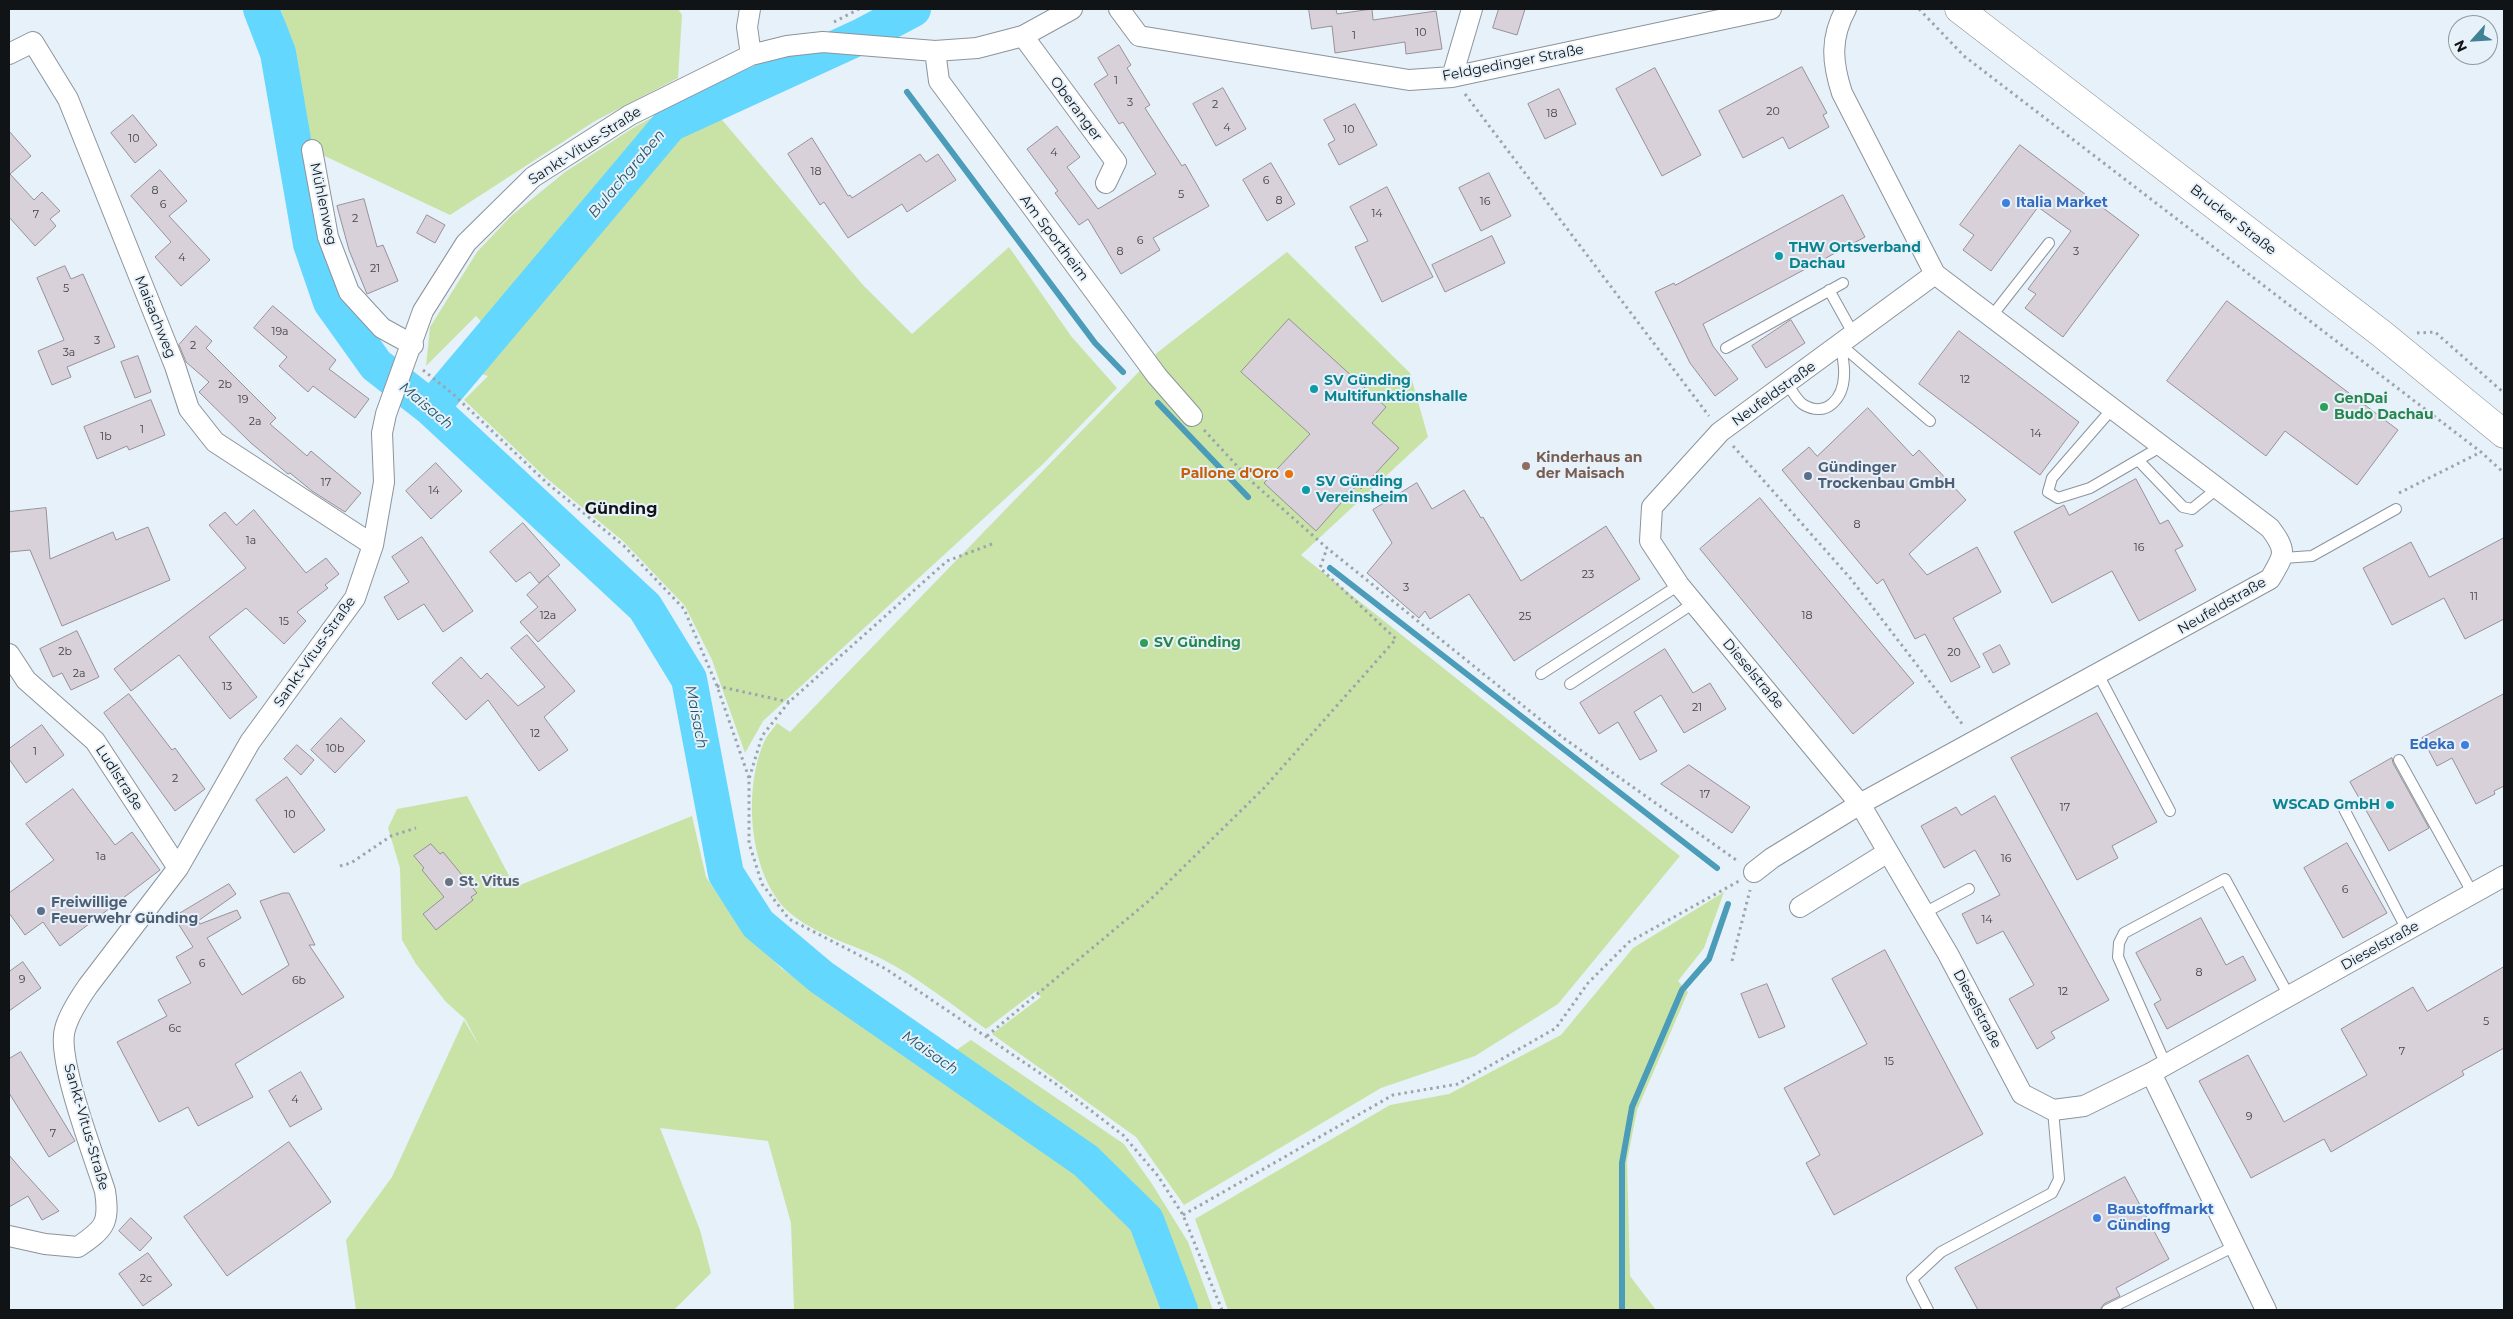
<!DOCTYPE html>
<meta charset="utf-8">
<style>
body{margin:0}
#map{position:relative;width:2513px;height:1319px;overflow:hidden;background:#e7f1f9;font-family:Montserrat,sans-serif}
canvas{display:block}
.frame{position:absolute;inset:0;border:10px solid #111417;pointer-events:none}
.north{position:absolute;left:2448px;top:15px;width:50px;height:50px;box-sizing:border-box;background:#e7f1f9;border:1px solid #91999f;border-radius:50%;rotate:244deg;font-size:14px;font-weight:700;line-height:20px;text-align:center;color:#111417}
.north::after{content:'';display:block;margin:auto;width:18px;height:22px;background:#418195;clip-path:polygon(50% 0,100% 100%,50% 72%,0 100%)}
</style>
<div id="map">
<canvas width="2513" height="1319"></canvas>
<div class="frame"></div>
<div class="north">N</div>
</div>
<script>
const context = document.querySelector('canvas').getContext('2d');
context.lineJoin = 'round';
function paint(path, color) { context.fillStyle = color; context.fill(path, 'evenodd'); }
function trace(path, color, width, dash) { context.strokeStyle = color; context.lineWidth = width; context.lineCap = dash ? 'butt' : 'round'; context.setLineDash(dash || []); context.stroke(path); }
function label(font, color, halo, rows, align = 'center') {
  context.font = font + ' Montserrat,sans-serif'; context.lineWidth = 4; context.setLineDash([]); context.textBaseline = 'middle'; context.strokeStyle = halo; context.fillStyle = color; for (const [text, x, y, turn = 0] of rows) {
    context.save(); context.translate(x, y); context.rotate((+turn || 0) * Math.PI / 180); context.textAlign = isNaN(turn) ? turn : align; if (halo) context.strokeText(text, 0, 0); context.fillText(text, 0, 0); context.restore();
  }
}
paint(new Path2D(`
 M281,9H678L682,15L678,78L595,121L450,215L312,150L294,52Z
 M696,93L705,100L863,285L912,334L1009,247L1071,336L1117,388L1043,464L763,721L745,753L712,660L685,606L623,541L545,477L464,400L488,376L472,371L485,326L476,316L426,366L430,327L477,252L511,216L565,172L633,128Z
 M1287,252L1410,373L1428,437L1301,555L1680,856L1558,1004L1475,1056L1381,1088L1184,1205L1136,1137L992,1034L1041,997L1036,991L986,1029C952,1005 919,978 882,959C852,944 816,935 790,913C748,877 742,786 766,738C769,733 774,728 777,723L790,732L1158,352Z
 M467,796L515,887L692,816L706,877L738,924L781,968L889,1043L1066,1160L1113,1196L1135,1233L1162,1310H794L791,1223L768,1141L660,1128L700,1230L711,1273L674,1310H356L346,1240L392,1177L464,1020L481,1049L465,1019L446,1002L416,964L402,940L400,868L388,828L397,809Z
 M1724,892L1704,948L1678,981L1688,992L1637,1110L1627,1161L1630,1276L1656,1310H1228L1195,1219L1390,1105L1449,1094L1561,1035L1633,948Z
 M971,1040L1124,1144L1152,1184L1188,1242L1213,1310H1197L1160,1216L1092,1147L987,1076L955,1051Z`), '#c9e3a7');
trace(new Path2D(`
 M907,92L1095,343L1123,372
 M1158,403L1248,497
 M1330,568L1717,868
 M1622,1310V1163L1632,1107L1682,990L1709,959L1728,904`), '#4b9cb9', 6);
trace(new Path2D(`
 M261,9L278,53L311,244L331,302L376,365L431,408L645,607L689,679L726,874L758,924L821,977L1086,1161L1146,1220L1180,1310
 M431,408L670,124L864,35L913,9`), '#64d7ff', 36);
const building = new Path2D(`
 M1309,9H1336L1337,14L1372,9L1373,20L1436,11L1442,49L1406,54L1405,42L1335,53L1332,26L1312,29Z
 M1499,9H1525L1517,35L1493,28Z
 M1119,45L1131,65L1127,68L1150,105L1145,108L1182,166L1185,164L1209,206L1153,238L1160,250L1121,274L1088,219L1079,225L1055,193L1058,191L1027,149L1057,126L1080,157L1067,167L1098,209L1156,174L1123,122L1119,124L1094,84L1108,75L1098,58Z
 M1802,67L1827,113L1823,115L1829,127L1789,149L1783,137L1743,158L1719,111Z
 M1655,68L1701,155L1662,176L1616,89Z
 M1223,88L1246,129L1216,146L1193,104Z
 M1559,89L1576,124L1545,139L1528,104Z
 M1355,104L1377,145L1339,165L1328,144L1335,140L1324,120Z
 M133,115L157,145L135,163L111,133Z
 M9,131L31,156L10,174L34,200L42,192L60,211L50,219L56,226L35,246L9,217Z
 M812,138L848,196L850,195L852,198L920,154L926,162L938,154L956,180L907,212L902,204L848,238L824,202L820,205L788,154Z
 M2020,145L2139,235L2063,337L2025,308L2036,294L2028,289L2071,231L2038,207L1991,271L1963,250L1974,235L1960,225Z
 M1271,163L1295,204L1267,221L1243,180Z
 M160,170L187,201L169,216L210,260L181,286L155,257L171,242L131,196Z
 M1489,173L1511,216L1481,231L1459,188Z
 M1387,187L1433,277L1382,302L1355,247L1368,241L1350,207Z
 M1843,195L1865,237L1703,324L1713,346L1738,379L1715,396L1690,363L1655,292L1674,283L1675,285Z
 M364,199L377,247L383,245L398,281L367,294L349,250L337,206Z
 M427,215L445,225L435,243L417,233Z
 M1492,236L1505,263L1445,292L1432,265Z
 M65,266L71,279L83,274L115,347L67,367L71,377L52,385L38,351L64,340L37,278Z
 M2227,301L2398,430L2357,485L2285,431L2266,456L2167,381Z
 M273,306L336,360L329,369L369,399L355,418L313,386L308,392L279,366L287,357L254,328Z
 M1289,319L1386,407L1372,423L1399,448L1361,489L1358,484L1316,531L1264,483L1310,434L1241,372Z
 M1791,320L1805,343L1766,368L1752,346Z
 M196,326L212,341L206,348L276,418L270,424L307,456L311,451L361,493L345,512L312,491L290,473L288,474L251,443L199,392L209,382L186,362L179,345Z
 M1959,331L2079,422L2040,475L1919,384Z
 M138,356L151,392L135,398L121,362Z
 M151,400L165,435L129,450L127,446L97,459L84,427Z
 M1868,408L1913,456L1919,450L1966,500L1909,554L1927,575L1977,547L2001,592L1953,618L1980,667L1951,682L1925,634L1915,639L1883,579L1877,584L1782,470L1809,447L1817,456Z
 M436,463L462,491L431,519L406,491Z
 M2136,479L2160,524L2168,520L2183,546L2175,550L2196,590L2139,621L2112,571L2052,603L2014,532L2064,505L2069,515Z
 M1417,483L1432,509L1464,490L1481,518L1483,517L1521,581L1606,526L1640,579L1514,661L1469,594L1430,619L1425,611L1419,618L1367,573L1392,543L1373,510Z
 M1760,498L1914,683L1853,734L1700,549Z
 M46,508L50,559L113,532L116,540L148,527L170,580L62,626L30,550L9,552V512Z
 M254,510L306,573L326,558L339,574L325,585L328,588L297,612L306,621L284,644L246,608L209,637L257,697L230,719L179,655L131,691L114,669L246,568L209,525L225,512L236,525Z
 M523,523L560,565L539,583L530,572L516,582L490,552Z
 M422,537L473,611L443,632L424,604L398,620L384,597L409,582L392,557Z
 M2504,538V619L2465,639L2444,598L2392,625L2363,568L2411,542L2429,577Z
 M548,576L576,610L538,642L520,622L538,607L527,595Z
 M77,631L99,677L71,690L62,673L53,677L40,649Z
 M527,635L575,691L544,717L568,750L539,771L488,700L466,720L432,683L461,657L481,679L487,673L518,706L545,687L511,648Z
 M2000,645L2010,664L1993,673L1983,654Z
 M1665,649L1693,693L1710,683L1726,709L1684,733L1661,695L1634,712L1657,751L1640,760L1618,722L1599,734L1580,703Z
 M129,694L172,750L175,748L205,789L175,811L104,713Z
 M2504,694V786L2494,791L2495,794L2476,804L2452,758L2437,766L2422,738Z
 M2097,713L2157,822L2112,846L2118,858L2077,880L2011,758Z
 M341,718L365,741L335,773L311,750Z
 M42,725L64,755L26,783L9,759V749Z
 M297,745L314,760L301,775L284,759Z
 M2392,758L2393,763L2429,828L2389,851L2350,782Z
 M1689,765L1750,807L1732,833L1661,784Z
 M287,777L325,830L294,853L256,800Z
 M73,789L115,845L132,832L160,870L60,946L43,922L25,935L9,913V893L54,860L26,824Z
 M1995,796L2109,1000L2051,1032L2055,1038L2037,1049L2009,999L2034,985L2003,931L1977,944L1962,914L2000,895L1975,850L1944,868L1921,826L1956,807L1961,815Z
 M2347,843L2387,913L2343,938L2304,868Z
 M431,844L440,854L443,852L477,893L471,897L473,900L436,930L423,914L444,897L422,870L424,868L414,856Z
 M229,884L236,894L198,921L200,924L237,910L241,918L207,938L242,995L289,965L260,901L283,893H289L315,945H309L344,997L235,1064L253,1097L198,1126L188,1107L159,1122L117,1042L167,1016L158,1000L191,983L176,957L193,947L174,917Z
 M2201,918L2226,965L2243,956L2256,980L2167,1029L2154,1004L2161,1000L2136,953Z
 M1885,950L1983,1134L1834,1215L1806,1163L1820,1155L1784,1088L1867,1044L1832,979Z
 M23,962L41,988L9,1011V972Z
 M2504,967V1048L2462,1071L2464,1075L2331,1152L2324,1139L2251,1178L2199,1081L2248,1055L2284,1122L2367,1075L2341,1029L2413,987L2427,1011Z
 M1767,984L1785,1027L1759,1038L1741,994Z
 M21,1052L75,1141L49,1157L9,1093V1059Z
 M301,1072L322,1109L290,1127L269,1091Z
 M289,1142L331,1202L227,1276L184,1217Z
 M9,1155L20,1168L59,1211L42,1220L28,1196L9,1207Z
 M2125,1177L2169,1259L2116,1288L2120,1296L2104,1304L2100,1310H1978L1955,1268Z
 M131,1218L152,1238L140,1251L119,1231Z
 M148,1253L172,1285L143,1306L119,1274Z`);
paint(building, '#d9d1d9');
trace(building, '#979098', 1);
const service = new Path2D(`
 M1829,290L1854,335
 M1991,317L2049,243
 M1841,345L1930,421
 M1726,348L1843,283
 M1787,384C1792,390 1797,401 1804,405C1827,418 1843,398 1844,376C1845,366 1842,355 1841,345
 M2112,409L2052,478L2048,492L2058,498L2090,488L2162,446
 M2138,460L2183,507L2192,509L2218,488
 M2283,558L2312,556L2396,509
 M1541,674L1679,585
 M2098,674L2170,811
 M1570,684L1694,603
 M2399,760L2473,894
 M2344,809L2407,930
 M1924,913L1969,889
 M2166,1065L2118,957L2119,943L2124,933L2225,879L2289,996
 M1928,1310L1912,1279L1941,1252L2052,1193L2059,1179L2053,1110
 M2107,1310L2235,1246`);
const minor = new Path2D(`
 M750,9L747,27L751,55
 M1119,9L1139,36L1409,80L1452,77L1771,9
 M1023,36L1116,162L1106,183
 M935,51L939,81L1157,376L1192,416
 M9,54L33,42L68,99L175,366L189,409L215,442L373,545
 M1452,77L1472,9
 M312,150L328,237L349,292L382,328L413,345
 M1935,274L1720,432L1652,507L1650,541L1679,585L1860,804L1948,954L2022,1094L2053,1110L2084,1106L2151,1073L2504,876
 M9,654L26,680L95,741L178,868
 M1754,872L1772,858L1860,804L2270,579C2284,555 2288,552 2270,528L1935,274L1842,93C1832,62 1830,38 1846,9
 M1800,907L1888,852
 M2151,1073L2266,1310
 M9,1236L45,1244L78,1247C104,1229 110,1224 105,1191C95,1159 56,1058 65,1029C69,1014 79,999 88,986L178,868L250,742L355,598L373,545L384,482L382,433L386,414L423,311L466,243L533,177L630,115L751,55L787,46L823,42L935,51L977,48L1023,36L1072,9`);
const secondary = new Path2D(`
 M1959,9L2382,334L2504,434`);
trace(service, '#8c949c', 12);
trace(minor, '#8c949c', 22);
trace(secondary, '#8c949c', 29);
trace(new Path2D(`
 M1919,9L1964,56L2481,452L2504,473
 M834,22L859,9
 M1465,94L1709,416
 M2417,333L2435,332L2504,393
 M423,370L453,394L547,483L624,546L684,609L717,686L749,778
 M1204,430L1251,481L1327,548L1562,737L1739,862
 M1733,446L1851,579L1963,725
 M2399,493L2481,452
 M992,544L947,561L789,702L762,736L749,779V843L762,884L789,919L886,969L1056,1084L1123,1135L1158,1176L1183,1215L1222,1310
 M717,686L789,702
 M340,866L351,863L391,836L416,828
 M1732,961L1750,890
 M987,1036L1151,899L1263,789L1396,639L1320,568L1327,548
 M1183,1215L1393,1095L1458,1084L1556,1028L1588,983L1629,942L1739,881`), '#9da4ab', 3, [2.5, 4]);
trace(service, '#fff', 10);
trace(minor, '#fff', 20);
trace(secondary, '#fff', 28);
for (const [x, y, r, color] of [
 [2006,203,5,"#3f7fe0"],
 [1779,256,5,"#0f9aa8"],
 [1314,389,5,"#0f9aa8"],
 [2324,407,5,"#2e9e5b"],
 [1526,466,5,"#8d6e63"],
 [1289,474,5,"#e8710a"],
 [1808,476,5,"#5c6f8a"],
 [1306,490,5,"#0f9aa8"],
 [1144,643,5,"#2e9e5b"],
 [2465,745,5,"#3f7fe0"],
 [2390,805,5,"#0f9aa8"],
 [449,882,5,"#6b7280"],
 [41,911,5,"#5c6f8a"],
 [2097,1218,5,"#3f7fe0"]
]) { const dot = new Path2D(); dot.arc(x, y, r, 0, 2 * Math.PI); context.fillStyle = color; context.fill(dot); trace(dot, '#e7f1f9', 2); }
label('11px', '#434348', null, [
 ["10",1421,33],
 ["1",1354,36],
 ["1",1116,81],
 ["3",1130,103],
 ["2",1215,105],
 ["20",1773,112],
 ["18",1552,114],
 ["4",1227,128],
 ["10",1349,130],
 ["10",134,139],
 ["4",1054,153],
 ["18",816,172],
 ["6",1266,181],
 ["8",155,191],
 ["5",1181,195],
 ["8",1279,201],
 ["16",1485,202],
 ["6",163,205],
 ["14",1377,214],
 ["7",36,215],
 ["2",355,219],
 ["6",1140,241],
 ["8",1120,252],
 ["3",2076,252],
 ["4",182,258],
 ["21",375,269],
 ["5",66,289],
 ["19a",280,332],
 ["3",97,341],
 ["2",193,346],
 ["3a",69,353],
 ["12",1965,380],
 ["2b",225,385],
 ["19",243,400],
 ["2a",255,422],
 ["1",142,430],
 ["14",2036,434],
 ["1b",106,437],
 ["17",326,483],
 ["14",434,491],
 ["8",1857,525],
 ["1a",251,541],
 ["16",2139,548],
 ["23",1588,575],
 ["3",1406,588],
 ["11",2474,597],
 ["12a",548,616],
 ["18",1807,616],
 ["25",1525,617],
 ["15",284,622],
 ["2b",65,652],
 ["20",1954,653],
 ["2a",79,674],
 ["13",227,687],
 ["21",1697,708],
 ["12",535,734],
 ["10b",335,749],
 ["1",35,752],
 ["2",175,779],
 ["17",1705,795],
 ["17",2065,808],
 ["10",290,815],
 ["1a",101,857],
 ["16",2006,859],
 ["6",2345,890],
 ["14",1987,920],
 ["6",202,964],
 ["8",2199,973],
 ["9",22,980],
 ["6b",299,981],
 ["12",2063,992],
 ["5",2486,1022],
 ["6c",175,1029],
 ["7",2402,1052],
 ["15",1889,1062],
 ["4",295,1100],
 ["9",2249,1117],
 ["7",53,1134],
 ["2c",146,1279]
]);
label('14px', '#111417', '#e7f1f9', [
 ["Feldgedinger Straße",1513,63,-11],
 ["Oberanger",1076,109,53],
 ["Sankt-Vitus-Straße",585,146,-33],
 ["Mühlenweg",323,204,78],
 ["Brucker Straße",2233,220,38],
 ["Am Sportheim",1054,238,53],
 ["Maisachweg",155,317,68],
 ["Neufeldstraße",1774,394,-36],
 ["Neufeldstraße",2222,606,-30],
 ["Sankt-Vitus-Straße",315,652,-55],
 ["Dieselstraße",1753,674,50],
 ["Ludlstraße",119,778,57],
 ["Dieselstraße",2380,946,-29],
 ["Dieselstraße",1977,1009,62],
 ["Sankt-Vitus-Straße",86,1127,74]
]);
label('bold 14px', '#366cbe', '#e7f1f9', [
 ["Italia Market",2016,203],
 ["Edeka",2455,745,"right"],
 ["Baustoffmarkt",2107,1210],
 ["Günding",2107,1226]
], 'left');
label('bold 14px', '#0d838f', '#e7f1f9', [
 ["THW Ortsverband",1789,248],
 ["Dachau",1789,264],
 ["SV Günding",1324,381],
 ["Multifunktionshalle",1324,397],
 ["SV Günding",1316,482],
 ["Vereinsheim",1316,498],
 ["WSCAD GmbH",2380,805,"right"]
], 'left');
label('bold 14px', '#27864d', '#e7f1f9', [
 ["GenDai",2334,399],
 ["Budo Dachau",2334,415],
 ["SV Günding",1154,643]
], 'left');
label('bold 14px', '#785e54', '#e7f1f9', [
 ["Kinderhaus an",1536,458],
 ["der Maisach",1536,474]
], 'left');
label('bold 14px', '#4e5e75', '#e7f1f9', [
 ["Gündinger",1818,468],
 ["Trockenbau GmbH",1818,484],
 ["Freiwillige",51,903],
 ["Feuerwehr Günding",51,919]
], 'left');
label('bold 14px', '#c56008', '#e7f1f9', [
 ["Pallone d'Oro",1279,474]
], 'right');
label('bold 14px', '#5b616d', '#e7f1f9', [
 ["St. Vitus",459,882]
], 'left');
label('italic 15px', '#275869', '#e7f1f9', [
 ["Bulachgraben",627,174,-50],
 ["Maisach",426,406,40],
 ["Maisach",696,717,79],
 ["Maisach",930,1053,35]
]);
label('bold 16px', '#111417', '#e7f1f9', [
 ["Günding",621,509]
]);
</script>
